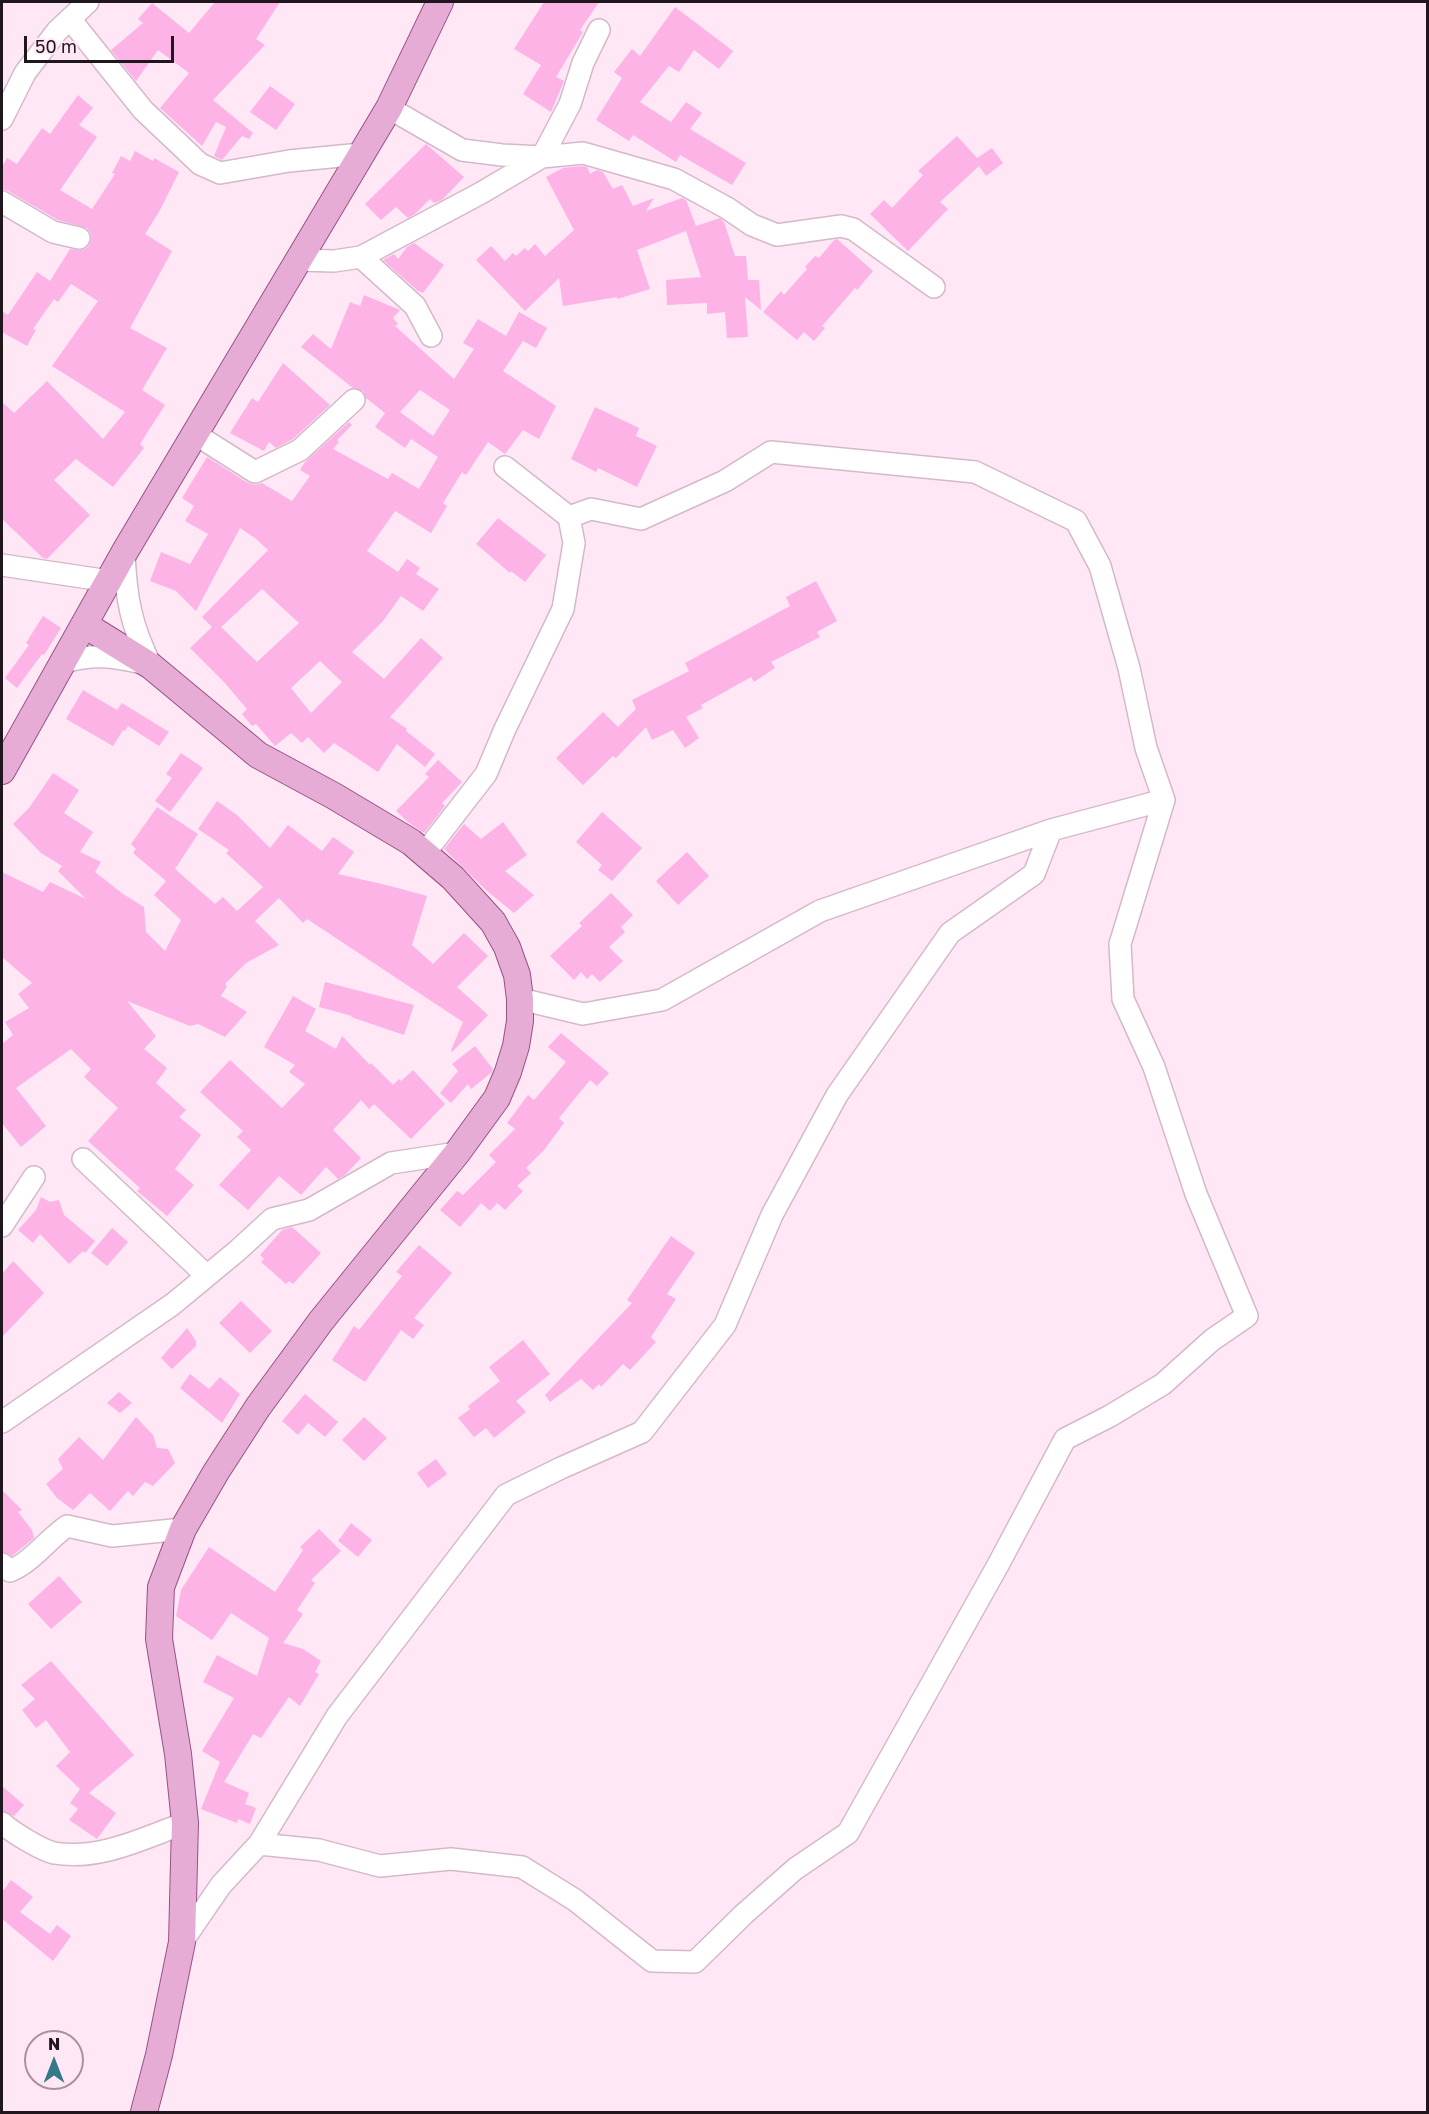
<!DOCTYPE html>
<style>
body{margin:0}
#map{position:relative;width:1429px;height:2114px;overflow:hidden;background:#ffe7f6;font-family:"Golos Text",sans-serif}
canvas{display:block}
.frame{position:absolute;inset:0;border:3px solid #20161d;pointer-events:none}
.north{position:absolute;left:24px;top:2030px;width:60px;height:60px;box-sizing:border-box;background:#ffe7f6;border:2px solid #a6939f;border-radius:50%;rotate:0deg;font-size:16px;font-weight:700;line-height:24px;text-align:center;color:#20161d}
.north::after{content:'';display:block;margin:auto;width:21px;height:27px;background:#347988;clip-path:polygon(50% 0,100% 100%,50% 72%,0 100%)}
.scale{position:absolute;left:24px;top:36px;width:150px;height:27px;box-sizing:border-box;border:3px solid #20161d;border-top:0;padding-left:8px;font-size:18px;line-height:21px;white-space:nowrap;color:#20161d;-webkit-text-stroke:4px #ffe7f6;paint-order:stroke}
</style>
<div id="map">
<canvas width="1429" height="2114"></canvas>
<div class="frame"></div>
<div class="north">N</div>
<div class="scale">50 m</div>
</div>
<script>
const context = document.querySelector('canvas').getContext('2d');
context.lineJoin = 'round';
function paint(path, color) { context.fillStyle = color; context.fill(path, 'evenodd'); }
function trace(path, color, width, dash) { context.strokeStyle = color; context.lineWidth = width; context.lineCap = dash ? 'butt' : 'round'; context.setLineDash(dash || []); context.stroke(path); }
paint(new Path2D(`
 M215,2H280L256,39L265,45L213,100L253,133L249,139L242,136L222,160L214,156L226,127L216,122L202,146L160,108L189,73L158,50L136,81L111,50L143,23L138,19L152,3L189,33Z
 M544,2H599L580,30L583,32L556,77L564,81L551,112L523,94L541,65L514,49Z
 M675,7L733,51L719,69L694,50L679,72L669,66L640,102L671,122L686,102L702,113L690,129L746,163L732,185L680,155L676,162L633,135L629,141L596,120L622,78L614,72L632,49L640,56Z
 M270,86L295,104L276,130L250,112Z
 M78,95L93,108L79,125L97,137L60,190L92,209L115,174L112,173L121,156L130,161L135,151L153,161L154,158L179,172L159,212L145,234L172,251L130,328L167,348L142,390L165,405L140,444L144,448L113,487L76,459L54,480L90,515L47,559L43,558L2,519V402L14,413L47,381L103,439L125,412L52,366L98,301L71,284L58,302L54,299L33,329L36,330L27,346L2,332V311L8,315L37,272L50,281L70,249L83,250L89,246L91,240V234L87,228L58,220L8,191L2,189V167L7,158L17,164L42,128L50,134Z
 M957,136L977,158L992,148L1003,163L986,176L979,166L940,202L948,209L908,251L870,214L884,200L892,208L923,175L918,171Z
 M426,144L464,177L442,200L434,203L430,199L415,214L408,218L396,207L381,220L365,204Z
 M582,166L587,167L590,174L597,170L603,172L613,189L622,185L633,206L654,198L646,211L682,198L686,200L696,226L720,218L724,222L735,256H746L748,280H759L761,310L745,297L748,337L727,338L725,312L707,314V303L667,305L666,280L701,277L686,231L637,250L650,289L617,299V297L563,306L559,278L525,311L476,260L491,246L505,261L513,253L516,256L525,248L528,251L535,244L545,256L574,230L546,177L563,168Z
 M837,239L873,271L857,290L855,288L822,326L825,328L814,341L804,332L797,340L763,312L781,291L784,295L807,269L805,267L815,256L819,258L834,240Z
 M414,243L444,265L423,293L418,291L383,260L394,254L398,259L407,247Z
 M364,295L400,310L393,318L398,324L395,326L454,379L474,349L463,343L478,319L506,336L519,312L547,328L536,348L523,341L503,371L556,406L539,439L523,430L505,454L488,442L466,475L462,472L443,503L447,506L431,533L395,511L367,551L398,572L407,559L420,568L416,574L439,589L423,611L401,596L383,621L352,652L384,679L421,638L443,658L390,717L407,729L406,731L435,754L425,767L397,744L378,772L334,743L324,753L308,737L302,743L291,733L275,746L256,724L252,726L242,714L247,709L224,682L190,648L212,627L202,617L268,550L255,538L240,528L196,611L176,591L150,581L161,552L190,564L208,534L185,521L194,506L182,498L207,457L248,483L255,485L262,483L292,501L310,476L300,470L305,462L349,422L352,425L337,440L339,442L333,449L388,479L392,473L419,489L438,457L411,439L405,448L375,427L385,413L366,398L363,391L353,388L301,347L313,334L331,349L350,302L360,306ZM420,390L450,410L433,436L400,412ZM262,589L299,623L257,662L221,627ZM320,661L342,682L311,713L291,688Z
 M283,363L330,405L293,439L276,448L269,442L264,451L230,433L252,398L258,402Z
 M595,407L639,428L636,436L657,446L637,487L598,468L596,472L571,459Z
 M498,518L546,555L525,582L511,571L510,573L476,544Z
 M816,581L837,621L817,632L820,637L771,662L775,668L754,682L751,677L701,705L703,708L686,717L699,738L685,748L673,730L652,740L646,727L616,758L613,756L583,785L556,758L603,712L618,727L636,709L632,700L689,671L685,663L790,606L786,597Z
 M43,616L61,628L44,655L42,654L17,688L5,678L29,645L26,643Z
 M83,690L117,710L122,703L169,732L159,746L128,726L125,731L123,730L113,746L66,719Z
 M181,753L203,768L170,812L155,801L172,778L166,774Z
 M438,760L462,782L442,803L445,806L424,833L409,823L396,811L429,777L425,774Z
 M53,773L79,790L64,813L93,832L80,852L101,862L95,872L123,894L144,907L146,932L165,951L181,920L154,895L166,881L133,853L136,849L131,844L157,807L198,834L175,869L215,904L223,897L237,911L263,887L226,853L229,850L198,829L217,801L237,815L270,848L288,825L322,851L333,837L354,852L338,874L390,886L427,896L412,945L433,964L464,933L488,956L457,987L488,1015L452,1052L451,1050L463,1022L307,919L303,923L279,898L255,921L279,945L246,963L225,984L227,986L221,996L247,1012L225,1037L198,1024L190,1026L127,1001L156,1036L144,1049L167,1068L156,1083L186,1110L179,1117L201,1135L175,1169L194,1185L167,1216L137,1191L140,1188L88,1141L118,1108L84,1077L91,1069L71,1049L16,1088L46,1126L21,1147L2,1123V1044L13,1035L5,1022L29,1008L18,994L32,983L2,957V872L43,892L50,882L86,899L58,871L62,866L41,853L13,824L29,808Z
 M602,812L642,848L612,881L598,870L602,865L576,842Z
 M503,822L527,855L505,871L534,895L514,913L487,891L444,849L464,824L481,839Z
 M687,852L709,876L678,905L656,881Z
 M611,893L633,915L621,927L625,932L609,947L623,961L600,982L592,974L587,979L581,972L574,980L550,956L582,926L579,923Z
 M325,982L414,1005L404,1035L351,1017L352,1016L319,1007Z
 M293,996L316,1009L305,1031L336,1049L342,1036L370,1065L371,1063L393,1085L399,1079L401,1081L413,1070L445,1104L411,1139L374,1104L369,1109L361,1100L333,1130L361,1158L345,1175L338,1179L326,1167L301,1195L279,1176L248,1210L219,1185L251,1150L237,1137L243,1131L200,1092L230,1060L282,1108L305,1084L289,1072L295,1065L264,1047Z
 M561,1033L609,1073L597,1086L590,1080L559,1118L564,1123L544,1150L526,1168L531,1173L517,1186L523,1191L505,1210L497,1203L490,1211L481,1203L460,1227L440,1210L457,1191L463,1195L496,1162L489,1155L515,1129L507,1123L528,1095L534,1100L566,1062L548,1047Z
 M475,1046L493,1069L491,1073L471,1089L468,1084L451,1103L440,1093L458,1071L452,1064Z
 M41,1197L50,1202L59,1200L64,1215L95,1241L85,1253L83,1251L69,1264L40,1234L33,1243L18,1230L36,1210Z
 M292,1227L321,1253L293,1284L289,1281L286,1284L261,1262L264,1259L260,1255L282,1230Z
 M112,1228L128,1242L107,1266L91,1253Z
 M671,1236L695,1253L667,1294L676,1299L651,1337L656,1342L630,1370L623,1364L601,1387L599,1384L593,1390L581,1379L550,1402L545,1395L632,1303L627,1300Z
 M419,1245L452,1273L414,1318L424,1325L413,1339L401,1330L365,1382L332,1360L354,1326L359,1330L402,1276L396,1272Z
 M13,1261L44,1293L2,1337V1274Z
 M241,1301L272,1331L250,1353L219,1323Z
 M187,1328L196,1341V1346L172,1369L161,1358Z
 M523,1340L550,1374L516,1401L526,1412L494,1438L486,1428L474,1437L458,1418L470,1409L468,1406L500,1381L489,1367Z
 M190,1374L209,1389L220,1377L240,1394L222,1423L180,1388Z
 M119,1392L132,1403L120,1413L107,1403Z
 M305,1394L338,1422L325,1437L308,1423L298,1435L282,1421Z
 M136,1417L153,1435L157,1448L168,1449L175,1463L153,1486L145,1482L133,1496L128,1491L110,1511L90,1493L73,1510L57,1498L46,1484L63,1469L58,1459L79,1437L103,1460Z
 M364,1417L387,1438L364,1461L342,1440Z
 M436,1459L447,1474L428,1488L417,1473Z
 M2,1490L22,1510L18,1512L32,1530L34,1538L12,1556L2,1552Z
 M351,1523L372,1540L358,1557L338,1541Z
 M319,1529L341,1551L311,1580L315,1583L297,1610L303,1614L283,1643L303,1649L321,1661L315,1672L319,1674L300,1706L289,1697L261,1738L253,1734L224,1782L249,1793L245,1804L256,1808L250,1824L238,1819L237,1823L201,1809L220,1762L202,1751L234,1698L203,1682L217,1655L257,1676L269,1638L231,1613L212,1640L176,1616L181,1590L209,1547L275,1592L303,1550L300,1547Z
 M59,1576L82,1602L51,1629L28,1604Z
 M51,1661L134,1755L89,1793L116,1813L97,1839L69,1820L78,1809L70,1803L80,1789L56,1766L70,1752L46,1720L36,1728L22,1710L35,1699L21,1685Z
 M2,1786L24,1805L14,1816L2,1811Z
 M11,1880L33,1897L20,1912L50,1934L57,1925L71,1936L53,1961L2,1919V1892Z`), '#fdb3e5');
const minor = new Path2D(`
 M70,19L143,110L200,164L220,173L289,161L361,154
 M389,108L462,150L502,155L542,157L583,153L674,179L727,208L752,225L777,235L841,226L853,229L934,287
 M2,119L25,73L57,31L88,2
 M2,202L53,232L79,238
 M361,257L415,306L431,336
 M299,260L334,261L361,257L481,193L542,157L570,104L583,63L599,30
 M195,434L255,472L300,450L354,400
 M124,553C126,599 131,625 151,666
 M2,565L109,581
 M64,662C93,654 112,656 142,663
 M424,854L486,774L505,729L563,609L574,543L569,517L505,467
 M520,999L583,1014L662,1000L820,911L1051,830L1164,800
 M83,1159L207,1276
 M2,1226L34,1177
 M2,1422L173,1304L237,1251L272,1219L309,1210L391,1163L457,1153
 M2,1564L10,1571C32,1562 47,1540 67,1526L112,1536L183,1529
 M2,1823C12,1832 41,1850 54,1853C99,1861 144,1838 185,1823
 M259,1844L319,1850L380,1866L451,1859L522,1867L575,1900L652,1961L695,1962L744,1914L795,1869L848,1833L998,1565L1065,1439L1110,1416L1163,1384L1212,1340L1247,1316L1196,1194L1154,1067L1123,999L1120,944L1164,800L1146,748L1129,668L1100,566L1076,521L975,472L771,452L725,481L641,519L591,509L569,517
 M182,1942L221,1885L259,1844L337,1716L506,1495L561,1468L642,1432L725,1325L772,1215L837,1095L950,933L1034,874L1051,830`);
const major = new Path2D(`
 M85,625L151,666L258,755L334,796L411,842L453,878L493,922L507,947L517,975L520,999V1021L516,1046L508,1072L497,1098L457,1153L321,1321L258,1407L216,1472L183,1529L161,1587L159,1639L178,1754L185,1823L182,1942L159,2055L144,2112
 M2,771L124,553L389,108L440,2`);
trace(minor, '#d5b8cb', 24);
trace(major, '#975383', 28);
trace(minor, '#fff', 21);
trace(major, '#e7acd6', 26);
</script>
